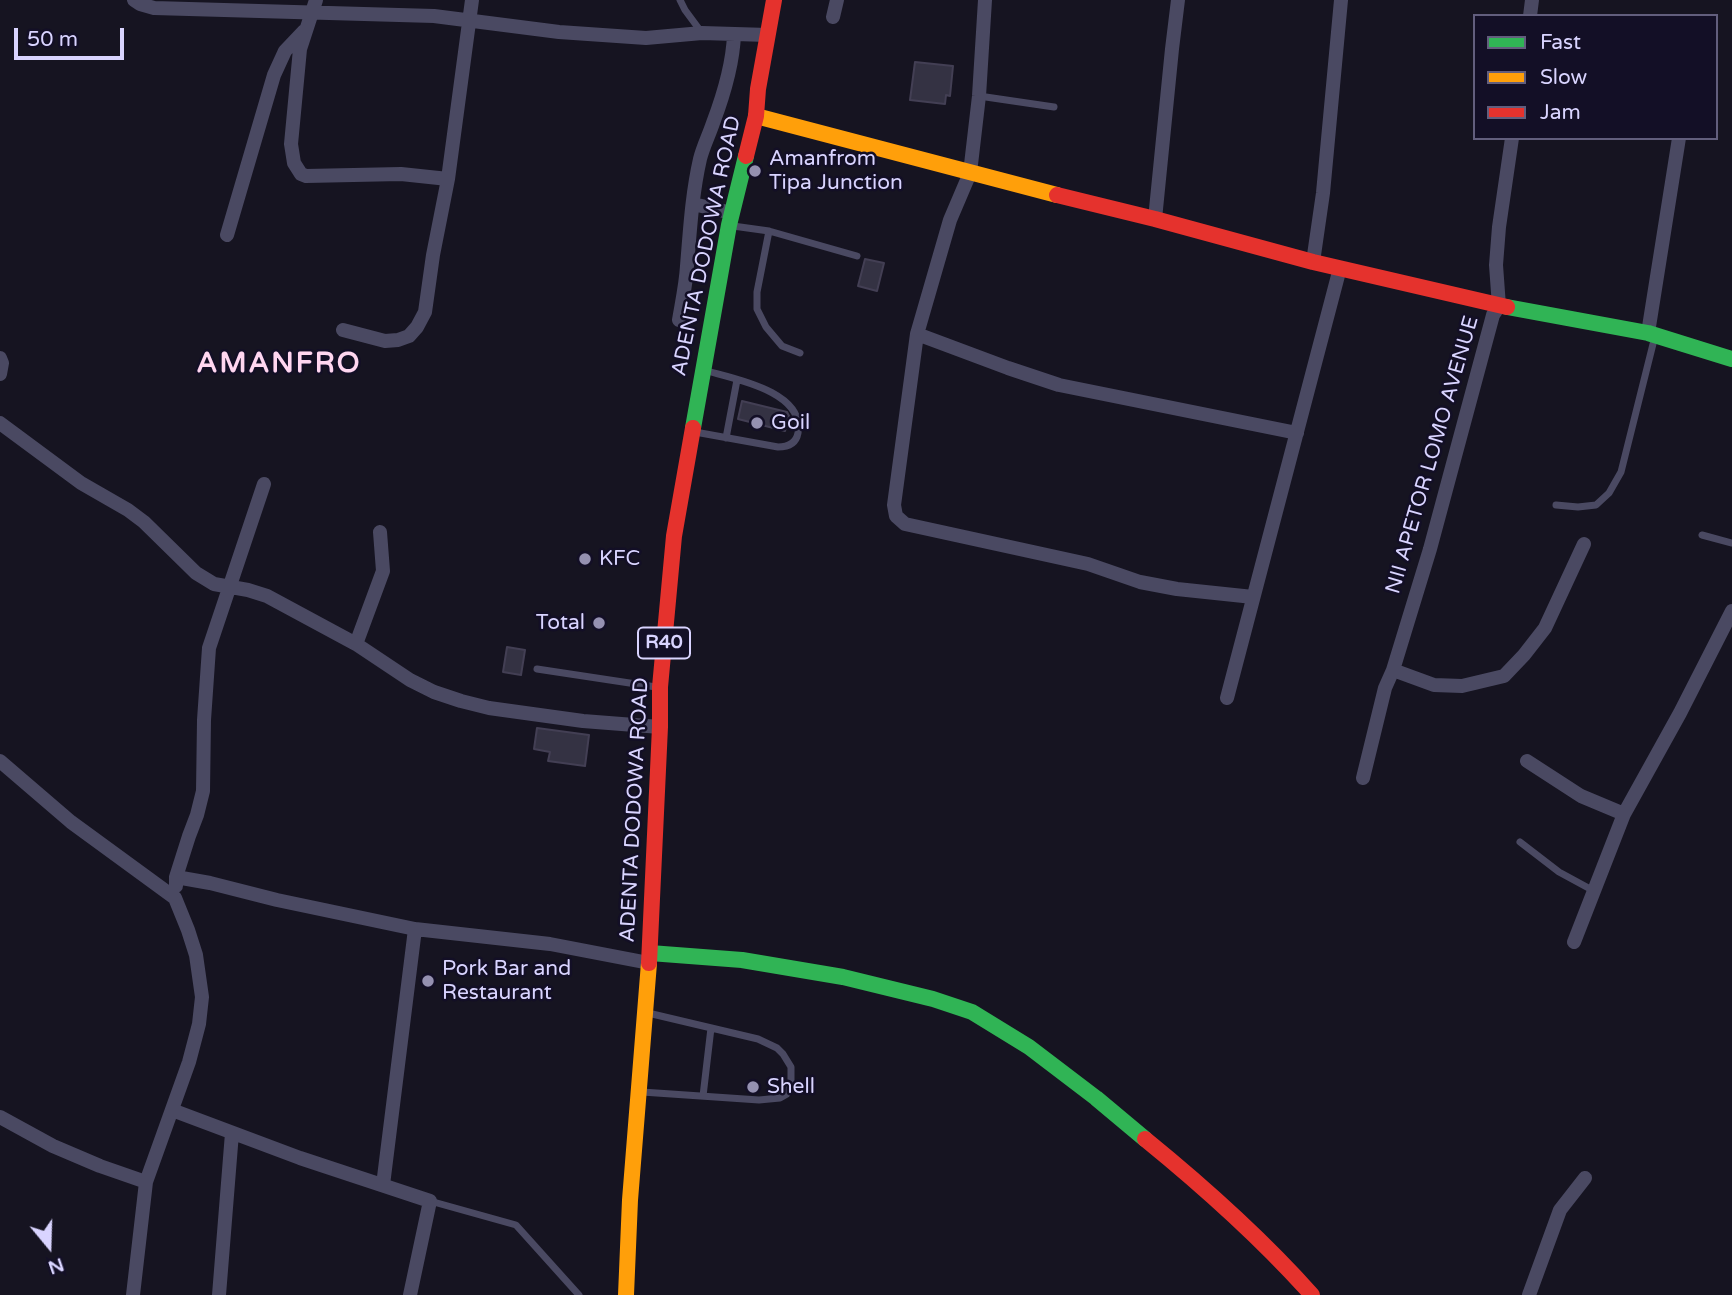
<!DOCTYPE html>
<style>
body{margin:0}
#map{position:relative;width:1732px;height:1295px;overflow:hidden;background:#161421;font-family:"Varela Round",sans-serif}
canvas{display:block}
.legend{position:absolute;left:1473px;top:14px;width:245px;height:126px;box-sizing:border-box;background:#130f26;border:2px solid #625e7d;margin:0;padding:9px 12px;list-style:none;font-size:21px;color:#d9d4ff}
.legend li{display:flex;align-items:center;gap:14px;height:35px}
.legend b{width:35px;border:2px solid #625e7d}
.north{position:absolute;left:14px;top:1211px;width:70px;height:70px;-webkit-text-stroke:5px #130f26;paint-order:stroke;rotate:161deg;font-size:19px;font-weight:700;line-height:28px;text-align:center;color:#d9d4ff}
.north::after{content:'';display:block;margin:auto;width:24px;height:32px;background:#d9d4ff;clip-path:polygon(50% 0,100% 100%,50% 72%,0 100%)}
.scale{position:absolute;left:14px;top:28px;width:110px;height:32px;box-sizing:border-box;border:4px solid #d9d4ff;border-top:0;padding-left:9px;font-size:21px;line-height:24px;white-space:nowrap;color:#d9d4ff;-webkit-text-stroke:5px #130f26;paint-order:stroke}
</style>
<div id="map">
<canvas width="1732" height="1295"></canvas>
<ul class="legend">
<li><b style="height:9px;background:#30b455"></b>Fast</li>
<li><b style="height:9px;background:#ff9f0a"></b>Slow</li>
<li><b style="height:9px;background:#e5322d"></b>Jam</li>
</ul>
<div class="north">N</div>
<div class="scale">50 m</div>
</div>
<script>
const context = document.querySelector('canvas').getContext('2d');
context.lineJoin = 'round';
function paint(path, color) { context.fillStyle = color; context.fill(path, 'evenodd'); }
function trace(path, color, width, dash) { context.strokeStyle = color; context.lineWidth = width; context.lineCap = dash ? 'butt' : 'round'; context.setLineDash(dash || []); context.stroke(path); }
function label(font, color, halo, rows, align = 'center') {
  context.font = font + ' "Varela Round",sans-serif'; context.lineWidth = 5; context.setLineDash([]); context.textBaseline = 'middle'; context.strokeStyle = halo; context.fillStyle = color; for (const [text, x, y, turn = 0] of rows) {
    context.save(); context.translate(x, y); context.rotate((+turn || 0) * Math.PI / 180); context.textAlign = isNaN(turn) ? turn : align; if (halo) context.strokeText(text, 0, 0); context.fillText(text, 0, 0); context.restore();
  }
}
const building = new Path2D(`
 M915,62L953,66L950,96L946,95L945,104L910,100Z
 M865,259L884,263L877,291L858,286Z
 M742,401L787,412L789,416L785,431L738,419Z
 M507,647L525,650L521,675L503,672Z
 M537,728L589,735L585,766L548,761L550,752L534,749Z`);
paint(building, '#343243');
trace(building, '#433f54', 2);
trace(new Path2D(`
 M680,0L685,10L702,33
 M979,96L1054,107
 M733,226L769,231L857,256
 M769,231L757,292V309L766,327L782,346L800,353
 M695,432L778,447C788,447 796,444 798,433C805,392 736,379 707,371
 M726,438L737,380
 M1556,505L1578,507L1596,505L1609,493L1621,472L1655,336
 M1702,535L1732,543
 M537,669L656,687
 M1520,842L1559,872L1594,891
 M642,1092L759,1100L780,1098L787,1094L791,1082V1067L783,1054L777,1048L758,1039L648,1013
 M703,1096L711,1028
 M430,1201L516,1225L579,1295`), '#4a4962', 7);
trace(new Path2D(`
 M134,0L140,4L154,8L434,16L559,32L646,38L702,33L768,35
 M316,0L300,49L291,144L294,163L301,174L306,176L401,174L448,179
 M985,0L979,96L970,173L950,220L917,334L1008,368L1059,385L1297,433
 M1530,16L1532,0
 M833,17L837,0
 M693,204L732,213
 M1155,219L1172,49L1178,0
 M227,235L274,75L285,51L304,31
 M1313,262L1323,193L1341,0
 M679,320C682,302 686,284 687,266C690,230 692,194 700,159C703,147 709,135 713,123C724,94 733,65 734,34
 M343,330L385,341L398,340L409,336L417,327L425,312L433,255L448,179L472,0
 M1648,333L1679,138
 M917,334L894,505L896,516L905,524L1088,564L1140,582L1177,589L1253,597
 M0,358L2,363L0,374
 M0,423L81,483L128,510L144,522L196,573L214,584L248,590L267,596L356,644L410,680L434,692L461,701L489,708L583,721L660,727
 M356,644L383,571L380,532
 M1393,670L1434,685L1462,686L1504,676L1524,655L1545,628L1584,544
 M1227,698L1340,268
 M0,761L71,822L175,898L188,930L196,955L202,997L199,1024L189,1062L146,1182L133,1295
 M1527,761L1581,796L1624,814
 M1363,778L1385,688L1393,670L1430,549L1493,315L1499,306L1496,265L1499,227L1512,138
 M176,877L210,883L277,900L415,929L550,944L649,963
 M176,886V877L189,836L197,815L203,791L204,720L209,648L264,484
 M1574,942L1624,814L1680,713L1732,611
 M172,1110L300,1158L430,1201L410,1295
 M0,1117L53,1146L100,1166L146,1182
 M383,1185L415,929
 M219,1295L232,1133
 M1529,1295L1560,1210L1585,1178`), '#4a4962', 14);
trace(new Path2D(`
 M1507,307L1648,333L1732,359
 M693,428L729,225L746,156
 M650,953L742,960L843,977L933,999L972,1012L1029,1047L1096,1098L1145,1139`), '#30b455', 16);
trace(new Path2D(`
 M756,116L1057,195
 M626,1295L630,1200L649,963`), '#ff9f0a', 16);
trace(new Path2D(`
 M746,156L756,116L758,89L774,0
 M1057,195L1155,219L1313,262L1507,307
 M649,963L660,727V687L674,536L693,428
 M1145,1139C1204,1187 1261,1238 1312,1295`), '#e5322d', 16);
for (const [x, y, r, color] of [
 [755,171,7,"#9591b1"],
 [757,423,7,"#9591b1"],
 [585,559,7,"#9591b1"],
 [599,623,7,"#9591b1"],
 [428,981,7,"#9591b1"],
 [753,1087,7,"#9591b1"]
]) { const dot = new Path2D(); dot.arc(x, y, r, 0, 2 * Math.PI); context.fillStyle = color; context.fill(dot); trace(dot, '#130f26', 2.5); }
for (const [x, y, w] of [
 [664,643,52]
]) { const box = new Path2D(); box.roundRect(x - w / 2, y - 15.5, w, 31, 5); context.fillStyle = '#130f26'; context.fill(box); trace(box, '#d9d4ff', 2); }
label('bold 19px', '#d9d4ff', null, [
 ["R40",664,643]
]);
label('21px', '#d9d4ff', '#130f26', [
 ["Amanfrom",769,159],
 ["Tipa Junction",769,183],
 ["Goil",771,423],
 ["KFC",599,559],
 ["Total",585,623,"right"],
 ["Pork Bar and",442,969],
 ["Restaurant",442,993],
 ["Shell",767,1087]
], 'left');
label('21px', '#d9d4ff', '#130f26', [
 ["ADENTA DODOWA ROAD",707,246,-78],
 ["NII APETOR LOMO AVENUE",1433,455,-74],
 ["ADENTA DODOWA ROAD",635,810,-87]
]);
context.letterSpacing = '2px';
label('bold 28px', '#ffd6f0', '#130f26', [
 ["AMANFRO",279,365]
]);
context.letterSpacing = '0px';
</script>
